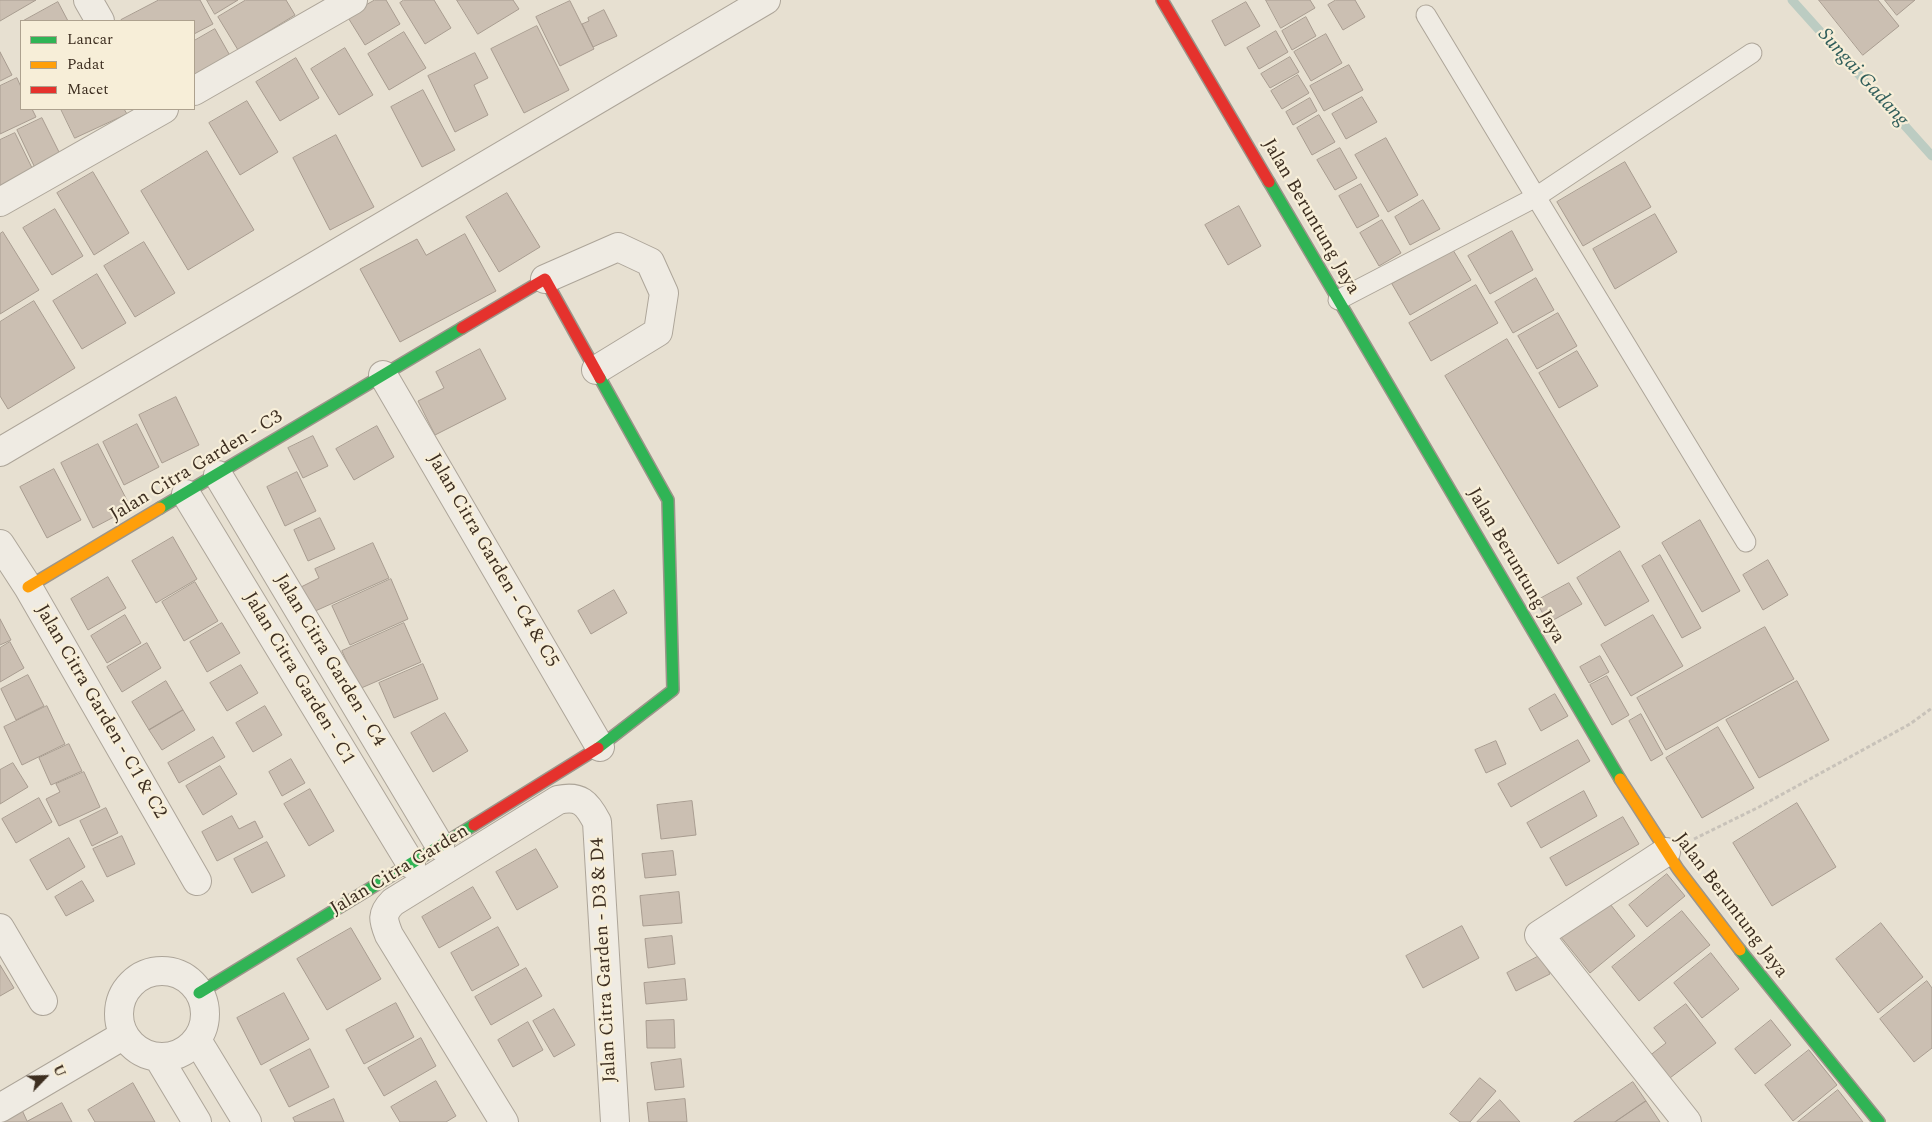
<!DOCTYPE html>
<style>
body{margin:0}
#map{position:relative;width:1932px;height:1122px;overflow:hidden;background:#e7e0d1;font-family:Spectral,serif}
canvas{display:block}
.legend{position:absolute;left:20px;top:20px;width:175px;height:90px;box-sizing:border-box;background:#f7eed8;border:1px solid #ada18e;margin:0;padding:6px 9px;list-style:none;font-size:15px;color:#3d2e20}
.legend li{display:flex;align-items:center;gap:10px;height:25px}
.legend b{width:25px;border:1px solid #ada18e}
.north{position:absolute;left:20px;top:1052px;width:50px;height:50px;-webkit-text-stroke:4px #f7eed8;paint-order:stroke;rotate:66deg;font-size:14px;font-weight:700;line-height:20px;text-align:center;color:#3d2e20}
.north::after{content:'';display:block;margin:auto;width:18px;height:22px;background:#3d2e20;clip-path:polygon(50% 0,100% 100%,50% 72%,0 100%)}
</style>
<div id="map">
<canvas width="1932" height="1122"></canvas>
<ul class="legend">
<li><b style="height:6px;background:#30b455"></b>Lancar</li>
<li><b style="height:6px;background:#ff9f0a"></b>Padat</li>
<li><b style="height:6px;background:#e5322d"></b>Macet</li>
</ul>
<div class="north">U</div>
</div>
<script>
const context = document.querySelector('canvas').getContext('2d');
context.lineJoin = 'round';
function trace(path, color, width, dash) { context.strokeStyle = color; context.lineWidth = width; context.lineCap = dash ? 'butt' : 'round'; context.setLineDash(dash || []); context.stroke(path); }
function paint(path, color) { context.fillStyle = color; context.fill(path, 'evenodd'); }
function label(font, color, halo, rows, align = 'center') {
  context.font = font + ' Spectral,serif'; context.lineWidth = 4.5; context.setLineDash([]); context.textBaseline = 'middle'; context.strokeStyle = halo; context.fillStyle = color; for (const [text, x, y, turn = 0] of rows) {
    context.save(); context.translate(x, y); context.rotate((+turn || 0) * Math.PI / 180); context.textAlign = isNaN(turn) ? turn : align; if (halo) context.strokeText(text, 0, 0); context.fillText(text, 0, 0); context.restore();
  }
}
trace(new Path2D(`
 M1792,0L1932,156`), '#bcccc2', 9);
const building = new Path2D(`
 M0,0H36L0,21Z
 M159,0H200L213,24L194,34V21H121V20Z
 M207,0H238L215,14Z
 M246,0H286L295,15L238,50L218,17Z
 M375,0H386L400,24L365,45L347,16Z
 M404,0H434L451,28L425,44L400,3Z
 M457,0H513L519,9L478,34Z
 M1266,0H1310L1315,8L1281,28Z
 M1336,0H1355L1365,17L1343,30L1328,5Z
 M1819,0H1878L1899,26L1863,55Z
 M1885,0H1915L1897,15Z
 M570,1L594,49L560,66L536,17Z
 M58,2L68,21H23Z
 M1246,2L1260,26L1225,46L1212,21Z
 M604,10L617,36L593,47L582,24L589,21L588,18Z
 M1306,17L1316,36L1292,50L1282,31Z
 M537,26L569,90L524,113L491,49Z
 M215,29L233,61L194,82V41Z
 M1276,31L1288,52L1259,69L1247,48Z
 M404,32L426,68L389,90L368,54Z
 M1326,34L1342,63L1311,81L1294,52Z
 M345,48L373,95L339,115L311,69Z
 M0,52L12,75L0,81Z
 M475,53L488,78L474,85L488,115L455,132L428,76Z
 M1290,57L1299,72L1270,88L1261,74Z
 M296,58L319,98L280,121L256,82Z
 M1349,65L1363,90L1324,111L1310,86Z
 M1298,75L1309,93L1282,109L1271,91Z
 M17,78L21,87V109H32L36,117L0,134V86Z
 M423,90L455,150L422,167L391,107Z
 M1362,97L1377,122L1346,139L1332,114Z
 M1310,98L1317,111L1293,125L1286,112Z
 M247,101L278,152L240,175L209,123Z
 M61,109H124L127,114L75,138Z
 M1319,115L1335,142L1312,155L1297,128Z
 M42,118L62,158L36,170L17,130Z
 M15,133L35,174L0,191V140Z
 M336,135L374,207L330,230L293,158Z
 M1386,138L1418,195L1388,212L1355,155Z
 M1340,148L1357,178L1335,190L1317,160Z
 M207,151L254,230L188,270L141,191Z
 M1625,162L1651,207L1583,246L1557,202Z
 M93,172L129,233L94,255L57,193Z
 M1361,184L1379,216L1357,228L1339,196Z
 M507,193L540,247L499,272L466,217Z
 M1423,200L1440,229L1410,245L1395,217Z
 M1239,206L1261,246L1228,265L1205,225Z
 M55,209L83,256L52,275L23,228Z
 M1655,214L1677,252L1615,289L1593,249Z
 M1382,220L1401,253L1379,266L1360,233Z
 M1512,231L1533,270L1490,294L1468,256Z
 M3,232L39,290L0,314V234Z
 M465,234L496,291L400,342L360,269L417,239L426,255Z
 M144,242L175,293L135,317L104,266Z
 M1453,250L1471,280L1410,315L1392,284Z
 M97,274L126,323L82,349L53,301Z
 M1536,278L1554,310L1513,333L1495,302Z
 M1476,285L1498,323L1431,361L1409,323Z
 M34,301L75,368L8,409L0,396V322Z
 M1558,313L1577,346L1537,369L1518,336Z
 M1507,339L1620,527L1558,564L1445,376Z
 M480,349L506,399L435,435L418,401L444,388L436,372Z
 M1577,351L1598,386L1559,408L1539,373Z
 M176,397L199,445L162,463L139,415Z
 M137,424L159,467L124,485L103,442Z
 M377,426L394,457L354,480L336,449Z
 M313,436L328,466L303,478L288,448Z
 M98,444L131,508L93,528L61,463Z
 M54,469L81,520L47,538L20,487Z
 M297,472L316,511L285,526L267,487Z
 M320,518L335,549L308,561L294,530Z
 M1700,520L1740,591L1702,612L1662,543Z
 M173,537L197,579L156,603L132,561Z
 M373,543L389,578L313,612L301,587L319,578L315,569Z
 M1620,551L1649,601L1605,626L1577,578Z
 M1660,555L1701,628L1682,638L1642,566Z
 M1768,560L1788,595L1763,610L1743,575Z
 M108,577L126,608L88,630L71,599Z
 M391,579L408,619L350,645L332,606Z
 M195,582L218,621L184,641L162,602Z
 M1569,583L1582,604L1548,623L1536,601Z
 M614,590L627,613L591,634L578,611Z
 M125,615L141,643L107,663L91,636Z
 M1653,615L1683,666L1631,696L1601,645Z
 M0,619L11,640L0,645Z
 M222,623L240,653L207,672L190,642Z
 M404,623L421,662L359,689L342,651Z
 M1765,627L1794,679L1666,750L1637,698Z
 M10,642L24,668L0,682V648Z
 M147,643L161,668L122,692L107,667Z
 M1600,656L1609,672L1589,683L1580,667Z
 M423,664L438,699L394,718L379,683Z
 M241,665L258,693L227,711L210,683Z
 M28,675L44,706L16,720L1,689Z
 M1607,676L1629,715L1612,725L1590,685Z
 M166,681L183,710L149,730L132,702Z
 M1797,681L1829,740L1759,778L1726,720Z
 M1555,694L1568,716L1541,731L1529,709Z
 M47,706L65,744L22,765L4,727Z
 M265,706L282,735L253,752L236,723Z
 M183,710L195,730L162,750L149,730Z
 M445,713L468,751L433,772L411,733Z
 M1641,714L1663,754L1651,761L1629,721Z
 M1718,727L1754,788L1702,818L1666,758Z
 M213,737L225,757L179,783L168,763Z
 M1578,740L1590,761L1511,807L1498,784Z
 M1496,741L1506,764L1486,773L1475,750Z
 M69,744L82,771L51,785L39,758Z
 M291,759L305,783L282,796L269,772Z
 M13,763L28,787L0,804V770Z
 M220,766L237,794L203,815L186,786Z
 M84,772L100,807L59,826L46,799L60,792L56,784Z
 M310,789L334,831L309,846L284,804Z
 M1584,791L1597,816L1541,848L1527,823Z
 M39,798L52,822L16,843L2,819Z
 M692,801L696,835L661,839L657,805Z
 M1797,803L1836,867L1772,906L1733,843Z
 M106,808L118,833L92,846L80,821Z
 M232,816L239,829L255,821L263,837L217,861L202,832Z
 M1623,817L1639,844L1566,886L1550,858Z
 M122,836L135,864L107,877L93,849Z
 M69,838L85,867L47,890L30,860Z
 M267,842L285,876L252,893L234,859Z
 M536,849L558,887L517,910L496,872Z
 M673,851L676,875L645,878L642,854Z
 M1667,874L1685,896L1647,927L1629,905Z
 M82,881L94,901L66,916L55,897Z
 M473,887L491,918L439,948L422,917Z
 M679,892L682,923L643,926L640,896Z
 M1607,900L1635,936L1590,973L1560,936Z
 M1682,911L1710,945L1639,1001L1612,967Z
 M1881,923L1923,977L1878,1013L1836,959Z
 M1462,926L1479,958L1423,988L1406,956Z
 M498,927L519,965L472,991L451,953Z
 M351,928L381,979L327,1010L297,959Z
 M672,936L675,964L648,968L645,939Z
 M1711,953L1739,989L1702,1018L1674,983Z
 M1541,955L1550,974L1516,991L1507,973Z
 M0,965L14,988L0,996Z
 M526,968L542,996L491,1025L475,997Z
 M685,979L687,1000L646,1004L644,983Z
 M1927,981L1932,988V1048L1914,1062L1880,1019Z
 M284,993L309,1039L261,1065L237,1018Z
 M396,1003L414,1037L364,1064L346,1030Z
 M1686,1004L1716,1043L1662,1084L1644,1060L1666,1043L1654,1028Z
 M554,1009L575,1045L554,1057L533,1021Z
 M674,1020L675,1048H647L646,1021Z
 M1771,1020L1791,1045L1755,1074L1735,1049Z
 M528,1022L543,1050L513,1067L498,1040Z
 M421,1038L436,1066L384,1096L368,1068Z
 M310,1049L329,1087L289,1107L270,1070Z
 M1809,1050L1837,1085L1793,1121L1765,1085Z
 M681,1059L684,1087L655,1090L651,1063Z
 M1480,1078L1496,1091L1470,1122H1460L1450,1114Z
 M436,1081L456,1116L446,1122H400L391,1107Z
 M1633,1082L1646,1101L1615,1122H1574Z
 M133,1083L155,1122H95L88,1110Z
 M1838,1090L1863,1122H1798Z
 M334,1099L344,1122H295L293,1118Z
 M685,1099L687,1122H649L647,1103Z
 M1500,1100L1520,1122H1477Z
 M1646,1101L1660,1122H1615Z
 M62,1103L72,1122H0L22,1110L27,1121Z`);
paint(building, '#cbbfb2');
trace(building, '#a89c90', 1);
const lane = new Path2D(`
 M1426,15L1536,197L1752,53
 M1338,300L1536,197L1746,542`);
const street = new Path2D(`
 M88,0L100,21
 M194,91L353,0
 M0,202L164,109
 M545,279L618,247L650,262L664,293L658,332L596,370
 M383,375L600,747
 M0,452L766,0
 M218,475L440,846
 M186,494L411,864
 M0,544L28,587L197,881
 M1666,852L1539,935L1687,1122
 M0,928L43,1001
 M119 1014a43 43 0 1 1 86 0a43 43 0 1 1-86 0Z
 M197,1040L247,1122
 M158,1057L197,1122
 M0,1108L124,1035
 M504,1122L389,935C383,920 381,914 393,902L558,800C580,795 587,803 597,822L615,1122`);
const fast = new Path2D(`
 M1269,182L1620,779
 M160,508L462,328
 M598,748L673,690L668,500L600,378
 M1740,950L1879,1122
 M199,993L474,825`);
const slow = new Path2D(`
 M28,587L160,508
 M1620,779L1678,869L1740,950`);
const jam = new Path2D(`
 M1162,0L1269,182
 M462,328L545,279L600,378
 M474,825L598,748`);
trace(lane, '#ada599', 21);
trace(street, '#ada599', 30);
trace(fast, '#9c958a', 14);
trace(slow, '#9c958a', 14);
trace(jam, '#9c958a', 14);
trace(new Path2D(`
 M1694,839L1759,807L1910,724L1932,708`), '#c8c2b9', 3, [4, 2.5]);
trace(lane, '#efebe3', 19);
trace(street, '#efebe3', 28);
trace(fast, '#30b455', 11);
trace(slow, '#ff9f0a', 11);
trace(jam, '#e5322d', 11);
label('19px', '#3d2e20', '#f7eed8', [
 ["Jalan Beruntung Jaya",1310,217,60],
 ["Jalan Citra Garden - C3",197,467,-31],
 ["Jalan Citra Garden - C4 & C5",492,561,60],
 ["Jalan Beruntung Jaya",1515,566,60],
 ["Jalan Citra Garden - C4",329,661,59],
 ["Jalan Citra Garden - C1",298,679,59],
 ["Jalan Citra Garden - C1 & C2",100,712,60],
 ["Jalan Citra Garden",400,871,-31],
 ["Jalan Beruntung Jaya",1730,906,53],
 ["Jalan Citra Garden - D3 & D4",605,960,-93]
]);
label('italic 20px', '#2f5d5a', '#f7eed8', [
 ["Sungai Gadang",1862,78,48]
]);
</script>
